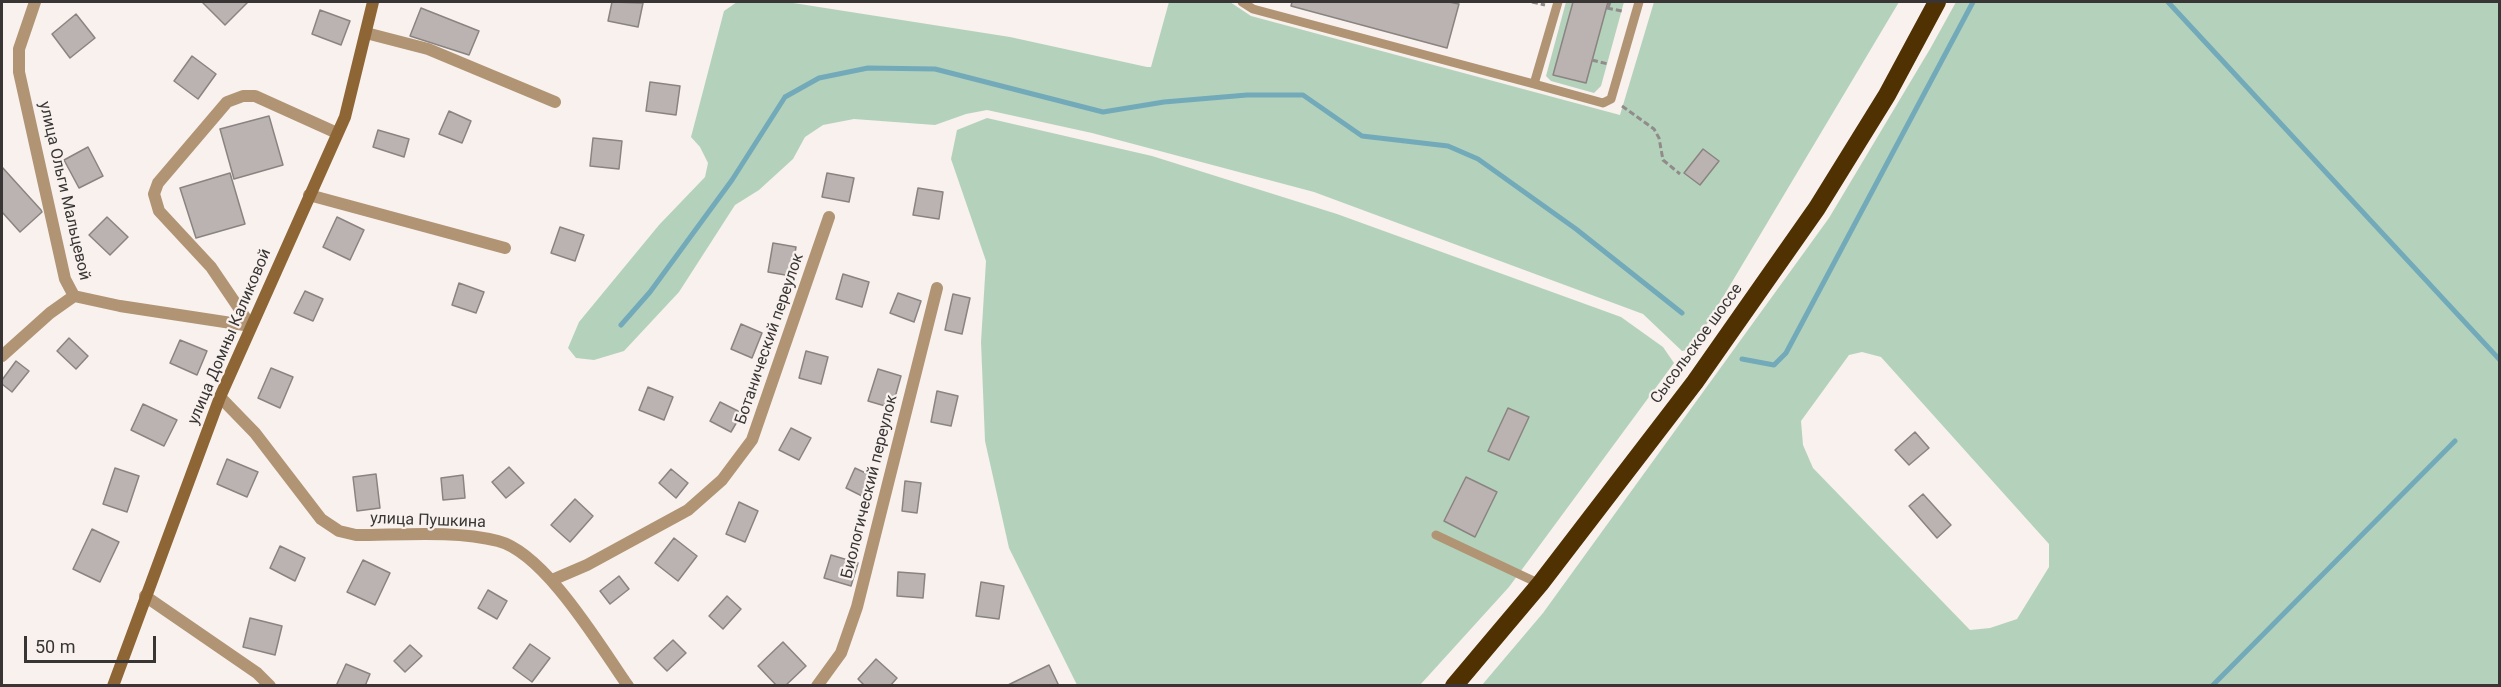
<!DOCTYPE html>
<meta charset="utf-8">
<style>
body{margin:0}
#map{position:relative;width:2501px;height:687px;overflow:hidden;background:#f8f1ee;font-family:Roboto,sans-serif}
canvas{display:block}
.frame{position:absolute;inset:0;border:3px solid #383534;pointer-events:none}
.scale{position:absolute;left:24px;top:636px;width:132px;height:27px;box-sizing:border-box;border:3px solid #383534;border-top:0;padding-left:8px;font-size:18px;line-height:21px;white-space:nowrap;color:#383534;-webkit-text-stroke:4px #f8f1ee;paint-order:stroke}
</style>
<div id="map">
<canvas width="2501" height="687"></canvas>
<div class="frame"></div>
<div class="scale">50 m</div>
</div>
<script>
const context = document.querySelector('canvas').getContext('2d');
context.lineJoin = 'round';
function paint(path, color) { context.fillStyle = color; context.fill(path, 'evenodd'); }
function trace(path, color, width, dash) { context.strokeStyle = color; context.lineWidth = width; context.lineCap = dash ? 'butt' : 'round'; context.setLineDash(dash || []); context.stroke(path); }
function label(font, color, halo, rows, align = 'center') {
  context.font = font + ' Roboto,sans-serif'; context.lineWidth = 4.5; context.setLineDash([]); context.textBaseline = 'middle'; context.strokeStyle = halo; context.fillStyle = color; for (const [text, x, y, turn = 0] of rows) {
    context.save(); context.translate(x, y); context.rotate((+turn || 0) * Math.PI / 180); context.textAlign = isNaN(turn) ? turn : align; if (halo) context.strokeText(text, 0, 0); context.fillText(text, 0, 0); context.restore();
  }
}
paint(new Path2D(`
 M737,2H787L1010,37L1147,67H1151L1169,2H1230L1251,16L1620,115L1654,2H1899L1692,349L1682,351L1643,314L1314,192L1092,133L987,110L966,114L935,125L854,119L823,125L805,137L793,159L759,190L735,205L679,292L624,351L594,360L576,358L568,348L579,322L659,225L705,177L708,163L700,147L691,137L724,11Z
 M1566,2H1624L1601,86L1594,93L1551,81L1546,76Z
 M1956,2H2499V685H1482L1543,613L1829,218L1930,49ZM1862,352L1881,357L2049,544V567L2017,619L1990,628L1970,630L1813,468L1803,445L1801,421L1849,355Z
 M987,118L1152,156L1337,214L1621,317L1663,347L1674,363L1509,587L1420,685H1077L1009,548L985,441L981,342L986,261L951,159L957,130Z`), '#b4d2bb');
trace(new Path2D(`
 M2168,2L2500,360
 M621,325L650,292L732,180L785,97L819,78L868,68L935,69L1103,112L1164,102L1247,95H1303L1362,136L1448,146L1478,159L1576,229L1682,313
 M1742,359L1774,365L1786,353L1973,2
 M2212,686L2455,441`), '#73aaba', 5);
const building = new Path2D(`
 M202,2H248L225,25Z
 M612,2L643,3L638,27L608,21Z
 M1292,2H1449L1459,4L1447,48L1291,6Z
 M1573,2H1608L1586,83L1553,75Z
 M421,8L479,31L469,55L410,36Z
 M320,10L350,21L341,45L312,34Z
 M76,14L95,38L70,58L52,34Z
 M192,56L216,74L198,99L174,81Z
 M650,82L680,86L676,115L646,111Z
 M449,111L471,121L462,143L439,134Z
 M269,116L283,165L234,179L220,129Z
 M378,130L409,139L404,157L373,147Z
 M593,138L622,141L619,169L590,166Z
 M88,147L103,176L79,188L64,160Z
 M1703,149L1719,161L1700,185L1684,173Z
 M2,167L41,210L42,212L20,232L2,212Z
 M230,173L245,224L196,238L180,188Z
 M827,173L854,178L849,202L822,197Z
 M918,188L943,192L939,219L913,215Z
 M107,217L128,237L110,255L89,235Z
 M337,217L364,230L350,260L323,247Z
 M560,227L584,235L575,261L551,253Z
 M773,243L796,247L791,276L768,272Z
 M843,274L869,282L862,307L836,299Z
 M459,283L484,292L476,313L452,305Z
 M305,291L323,299L313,321L294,313Z
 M898,293L921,301L914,322L890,313Z
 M953,294L970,298L962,334L945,330Z
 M741,324L762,333L752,358L731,349Z
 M69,338L88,356L76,369L57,351Z
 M180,340L207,351L197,375L170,363Z
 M806,351L828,357L821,384L799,378Z
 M16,361L29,371L12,392L2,384V380Z
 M271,368L293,377L280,408L258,398Z
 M878,369L901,376L892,408L868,401Z
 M648,387L673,397L664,420L639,410Z
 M937,391L958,396L951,426L931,422Z
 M720,402L742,413L731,432L710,421Z
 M143,404L177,420L164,446L131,430Z
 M1508,408L1529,417L1509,460L1488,451Z
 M791,428L811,438L799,460L779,450Z
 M1915,432L1929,448L1909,465L1895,450Z
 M227,459L258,472L247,497L217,484Z
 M509,467L524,483L506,498L492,482Z
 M115,468L139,476L127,512L103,504Z
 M855,468L874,477L864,497L846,488Z
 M671,469L688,483L676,498L659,483Z
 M376,474L380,508L357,511L353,477Z
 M463,475L465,498L443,500L441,478Z
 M1466,477L1497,492L1475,537L1444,521Z
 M905,481L921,483L917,513L902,511Z
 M1923,494L1951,525L1937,538L1909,506Z
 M575,499L593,516L570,542L551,525Z
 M739,502L758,511L745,542L726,534Z
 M92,529L119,542L100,582L73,569Z
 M674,538L697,556L678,581L655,563Z
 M280,546L305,558L295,581L270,568Z
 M831,555L858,563L851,586L824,578Z
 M363,560L390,573L375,605L347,592Z
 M898,572L925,574L923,598L897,596Z
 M619,576L629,589L610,604L600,591Z
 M981,582L1004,586L999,619L976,616Z
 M488,590L507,601L497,619L478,608Z
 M727,596L741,609L723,629L709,616Z
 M250,618L282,626L275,655L243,647Z
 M673,640L686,653L667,671L654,658Z
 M783,642L806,666L785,686H777L758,666Z
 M530,644L550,658L532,682L513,668Z
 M410,645L422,656L405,672L394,661Z
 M876,659L897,678L890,686H865L858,679Z
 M346,664L370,674L365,686H336Z
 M1049,665L1059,686H1006Z`);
paint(building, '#bab3b1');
trace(building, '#8a8481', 1.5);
trace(new Path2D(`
 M1532,2L1545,5
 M1607,8L1622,11
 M1608,8L1610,2
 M1592,60L1608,64
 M1622,106L1654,129L1659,138L1663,160L1680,174`), '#918c8b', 3, [6, 3]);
trace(new Path2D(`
 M1242,2L1253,9L1534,84L1558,2
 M1534,84L1603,103L1611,99L1639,2
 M1436,535L1540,584`), '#b09474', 9);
trace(new Path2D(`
 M35,2L19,49V72L65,279L74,296
 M366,33L428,49L555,102
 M309,195L505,248
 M74,296L120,306L251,326
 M251,326L211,267L159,211L154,194L158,183L227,102L243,96H255L337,133
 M2,356L50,313L74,296
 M220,397L255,433L321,519L339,531L356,535C399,535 456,530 498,541C545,553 600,646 628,686
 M552,580L587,565L688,510L722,480L752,440L829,217
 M145,596L257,673L270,686
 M817,686L841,653L857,607L937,288`), '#b09474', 12);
trace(new Path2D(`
 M113,686L220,397L345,117L373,2`), '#8e6635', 12);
trace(new Path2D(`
 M1454,686L1540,584L1695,382L1817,208L1887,95L1937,2`), '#503101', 18);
label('16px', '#383534', '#f8f1ee', [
 ["улица Ольги Мальцевой",64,191,77],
 ["улица Домны Каликовой",230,337,-67],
 ["Ботанический переулок",770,339,-71],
 ["Сысольское шоссе",1697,344,-54],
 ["Биологический переулок",870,487,-76],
 ["улица Пушкина",428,521,2]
]);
</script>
